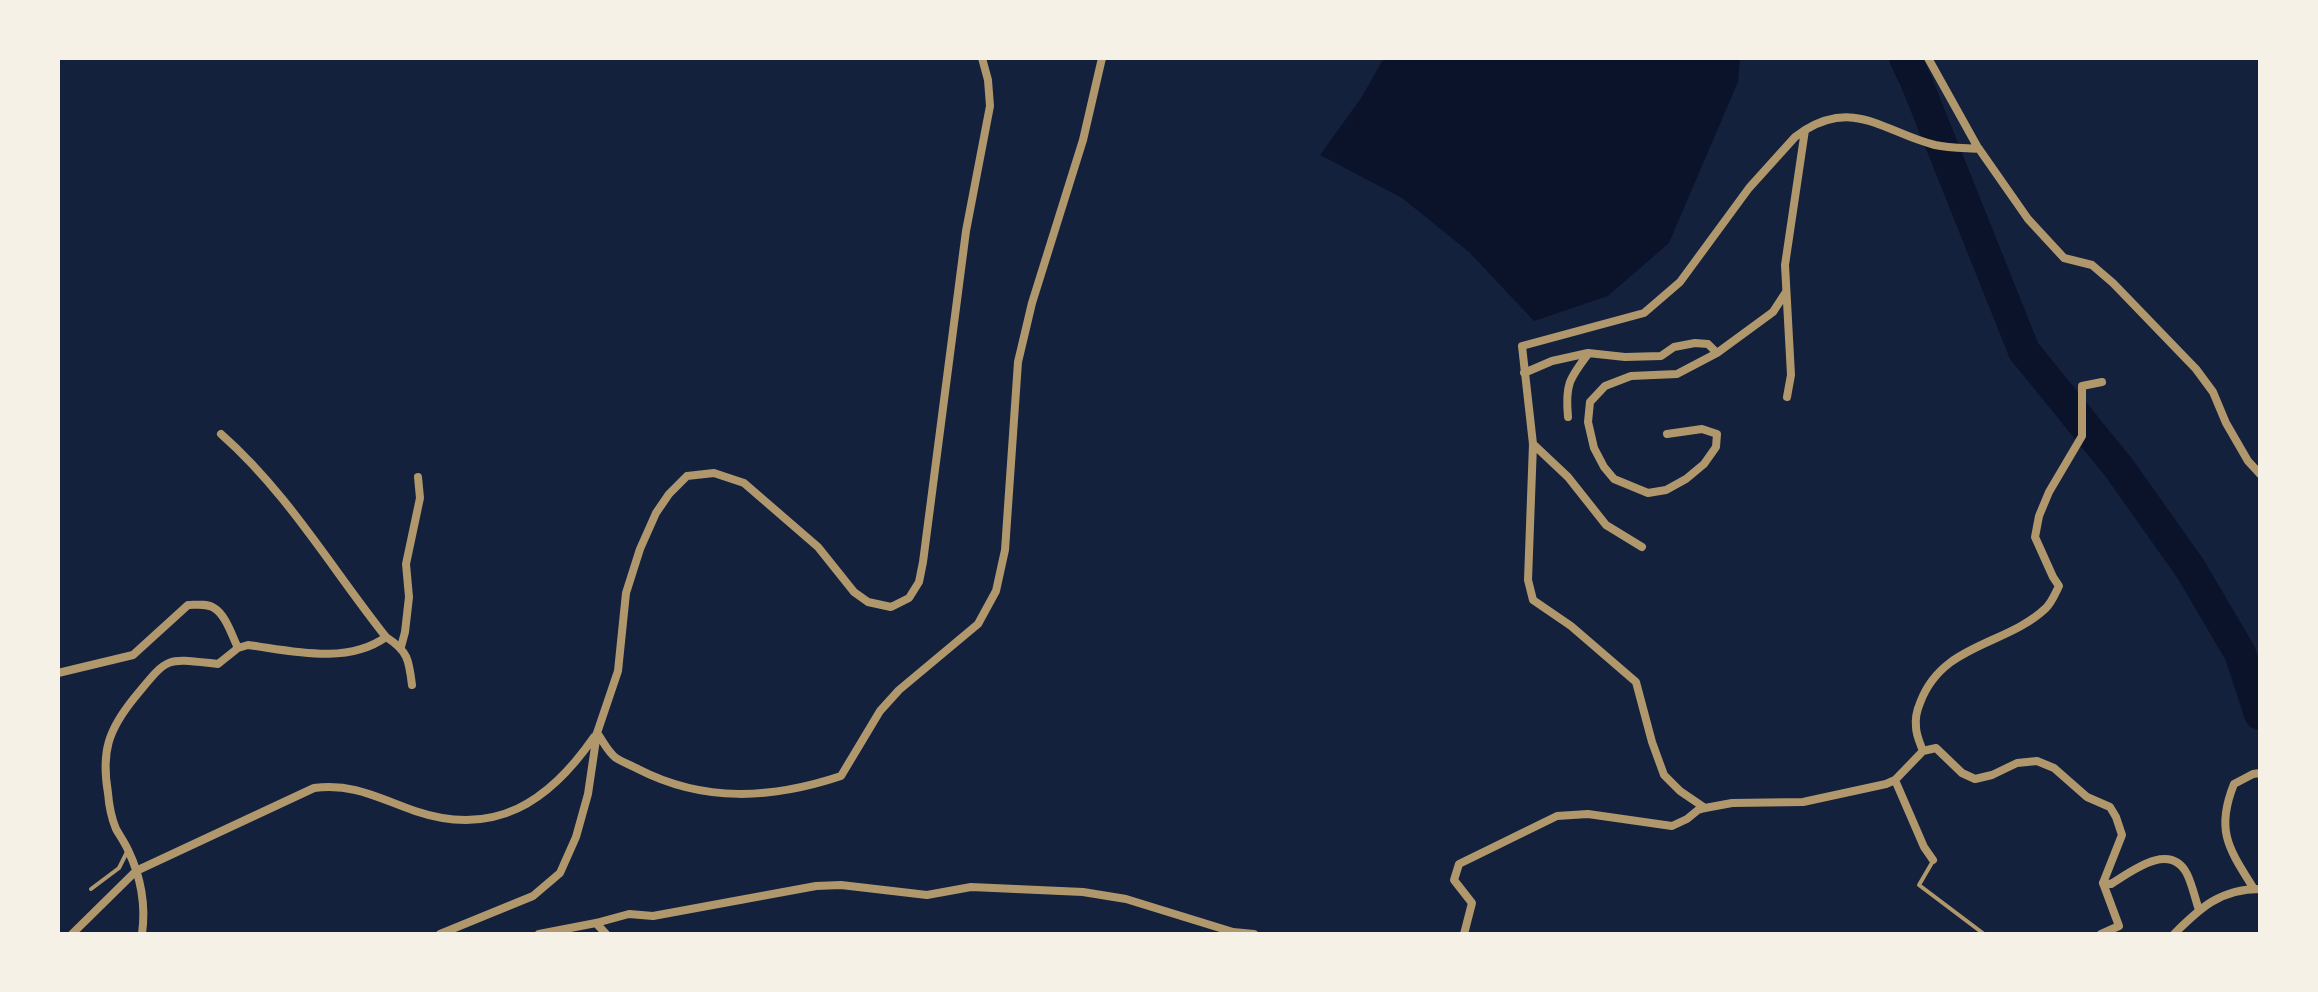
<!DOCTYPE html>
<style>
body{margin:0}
#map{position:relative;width:2318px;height:992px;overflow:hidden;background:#14213d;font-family:Ubuntu,sans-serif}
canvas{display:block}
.frame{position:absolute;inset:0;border:60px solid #f6f1e7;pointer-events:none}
</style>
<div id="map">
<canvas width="2318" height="992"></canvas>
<div class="frame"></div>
</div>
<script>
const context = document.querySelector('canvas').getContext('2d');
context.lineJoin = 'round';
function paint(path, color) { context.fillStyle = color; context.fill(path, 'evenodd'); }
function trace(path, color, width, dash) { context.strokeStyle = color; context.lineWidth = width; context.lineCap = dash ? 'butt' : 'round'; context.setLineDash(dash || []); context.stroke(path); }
paint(new Path2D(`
 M1384,58H1740L1738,82L1669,243L1608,296L1534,321L1469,252L1402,198L1320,155L1361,98Z`), '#0b132b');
trace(new Path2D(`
 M1905,58L1916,81L2024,351L2119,468L2190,568L2240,653L2260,714`), '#0b132b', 32);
trace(new Path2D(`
 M1933,861L1919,885L1984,934
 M91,889L119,868L127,852`), '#b1986c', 4);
trace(new Path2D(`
 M1928,58L1977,146L2028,219L2064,258L2092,265L2113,283L2196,369L2213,392L2226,423L2248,461L2260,474
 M1524,373L1552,361L1588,353L1625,357L1661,356L1674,347L1695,343L1708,344L1717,353
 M1787,397L1791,375L1785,265L1805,130C1856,99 1886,133 1935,145C1949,148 1965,148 1979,149
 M1568,417C1565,385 1569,379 1588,354
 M221,434C287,492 332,569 386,637C408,651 409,660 412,685
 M1667,434L1702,429L1717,434L1716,447L1704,464L1686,479L1666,490L1648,493L1614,479L1604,467L1594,448L1588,422L1590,402L1605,386L1631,376L1677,374L1717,353L1773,312L1786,292
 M1533,444L1568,477L1606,525L1642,547
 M401,647L405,632L409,597L406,564L420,498L418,477
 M58,673L133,655L188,605C195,605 207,603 214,608C226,615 232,636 238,648
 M597,733C603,741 608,752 616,758C622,762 631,765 638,769C704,803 772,799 841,776L880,711L899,690L978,624L996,591L1005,550L1018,362L1032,303L1083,140L1102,58
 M1923,751C1920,743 1916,735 1916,727C1915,718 1917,710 1920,703C1942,643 2006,646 2046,608C2052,602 2055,594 2059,586L2053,577L2035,537L2039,516L2049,492L2082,436V386L2102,382
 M1895,780L1924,847L1933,860
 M1705,808L1680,791L1664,775L1652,742L1636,682L1571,626L1533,600L1528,580L1533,444L1522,346L1644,313L1680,282L1749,188L1795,137L1805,130
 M2254,889C2229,849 2215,831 2234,784L2253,774L2260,773
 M596,923L606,934
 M72,934L136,871L314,788C354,783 378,798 415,811C495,838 549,802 594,737
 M142,934C146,905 141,877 128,850C125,843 120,836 116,829C111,817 109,806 108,793C101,752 108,730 135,697C169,656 164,658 218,664L238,648L248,645C292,651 347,665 386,637
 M440,934L533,896L560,873L576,837L588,794L597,733L618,671L626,593L640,549L656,513L669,494L687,476L714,473L744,483L818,547L854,592L868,602L891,607L909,598L919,582L923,562L966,231L990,106L988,80L982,58
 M539,934L596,923L629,914L653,916L816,886L841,885L927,895L971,887L1083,892L1126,899L1233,932L1254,934
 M1464,934L1472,903L1454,880L1459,864L1557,816L1588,814L1672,826L1687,819L1698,810L1705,808L1732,803L1803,802L1886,784L1895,780L1923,751L1936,748L1962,773L1975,779L1992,775L2017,763L2037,761L2054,768L2087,797L2110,807L2116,817L2122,835L2103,883L2111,884C2132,871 2170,841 2187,874C2192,884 2195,898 2199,910
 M2101,934L2119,926L2103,883
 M2174,934C2200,908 2220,889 2260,889`), '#b1986c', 8);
</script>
